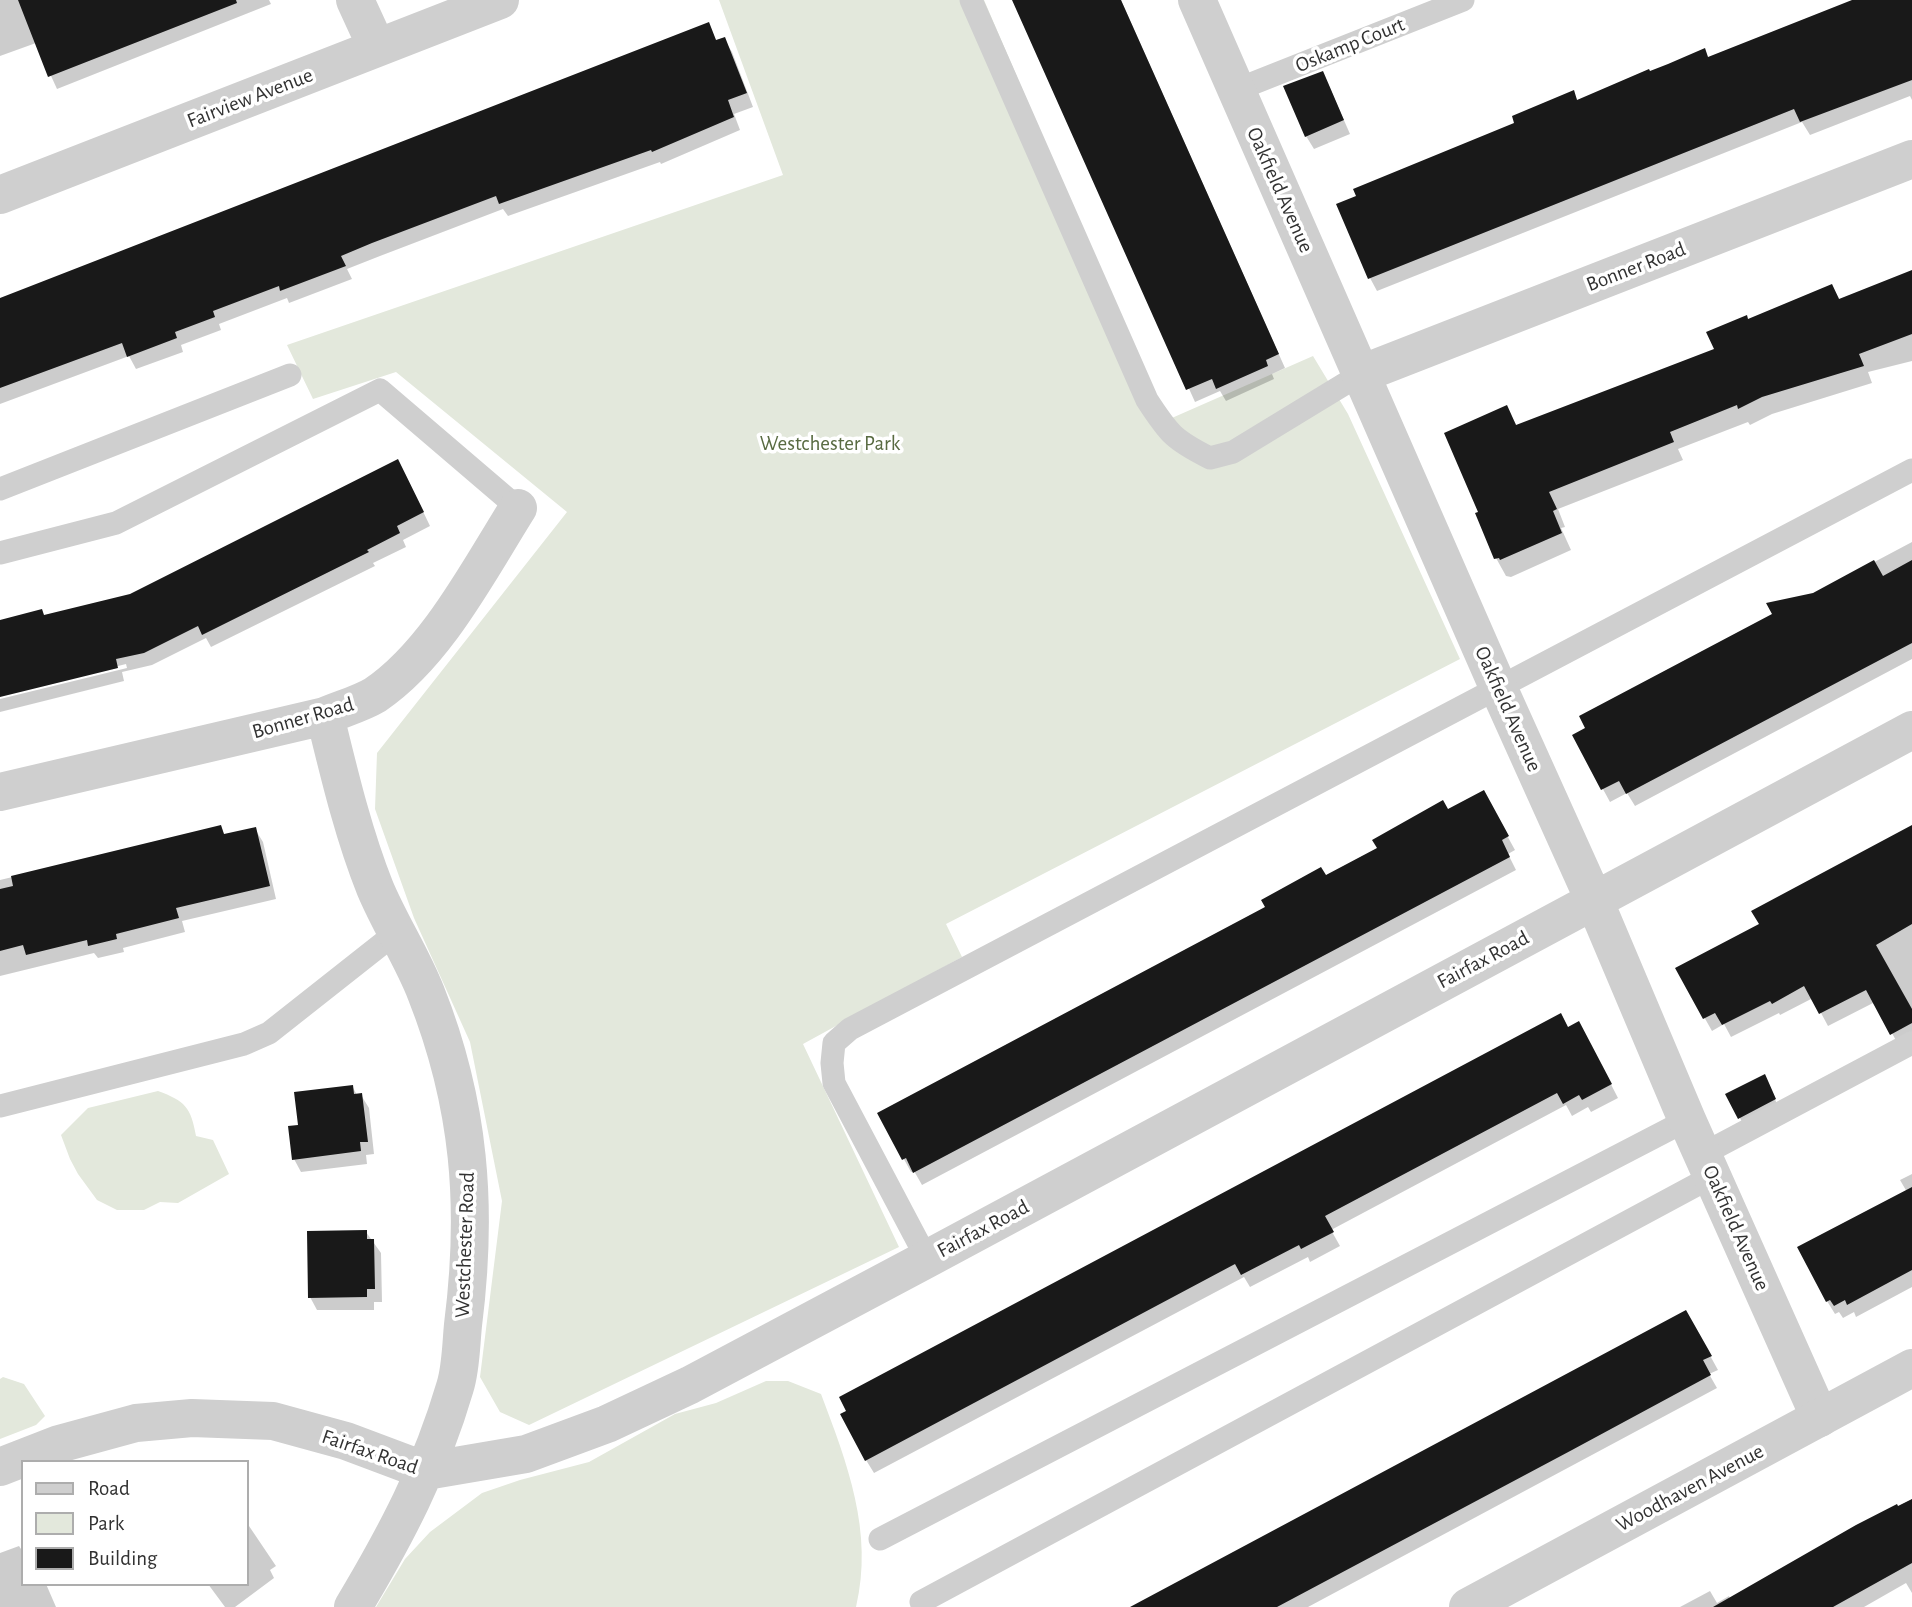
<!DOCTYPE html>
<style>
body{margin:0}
#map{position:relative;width:1912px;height:1607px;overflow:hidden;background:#fff;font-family:"Alegreya Sans",sans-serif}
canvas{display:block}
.legend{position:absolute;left:21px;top:1460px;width:228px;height:126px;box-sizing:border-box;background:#fff;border:2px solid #adadad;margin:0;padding:9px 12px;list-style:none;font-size:21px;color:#323232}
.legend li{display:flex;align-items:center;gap:14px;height:35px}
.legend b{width:35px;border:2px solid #adadad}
</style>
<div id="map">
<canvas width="1912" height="1607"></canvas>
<ul class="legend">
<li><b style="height:9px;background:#cfcfcf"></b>Road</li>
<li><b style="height:19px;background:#e3e8dc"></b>Park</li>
<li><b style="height:19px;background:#191919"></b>Building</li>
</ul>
</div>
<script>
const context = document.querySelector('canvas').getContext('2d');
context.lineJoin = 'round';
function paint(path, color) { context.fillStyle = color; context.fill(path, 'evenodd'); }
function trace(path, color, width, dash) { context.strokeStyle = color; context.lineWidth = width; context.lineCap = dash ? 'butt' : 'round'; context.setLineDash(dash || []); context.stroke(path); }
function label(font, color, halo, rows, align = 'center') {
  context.font = font + ' "Alegreya Sans",sans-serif'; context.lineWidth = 7; context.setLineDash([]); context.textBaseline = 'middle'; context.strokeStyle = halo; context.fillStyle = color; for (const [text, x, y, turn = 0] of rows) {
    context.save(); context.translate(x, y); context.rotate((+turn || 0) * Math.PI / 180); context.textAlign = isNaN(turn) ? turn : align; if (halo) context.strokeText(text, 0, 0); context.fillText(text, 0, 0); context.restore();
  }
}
paint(new Path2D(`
 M719,0H984L1165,421L1313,356L1348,414L1460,659L946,924L962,957L803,1044L899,1247L529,1425L500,1412L480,1377L502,1201L470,1042L414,918L375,809L377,753L567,512L396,372L313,399L287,345L783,175Z
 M158,1091C185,1101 191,1107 196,1136L213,1140L229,1174L178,1203L160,1202L144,1210H117L97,1200L78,1174L70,1159L61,1135L88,1108Z
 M3,1377L24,1384L45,1416L36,1425L0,1439V1379Z
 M766,1381H788L821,1394C847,1463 874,1532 856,1607H376L405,1559L430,1532L482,1493L520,1480L589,1462L675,1414L716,1403Z`), '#e3e8dc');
paint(new Path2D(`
 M0,0H269L271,4L57,89L36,43L0,56Z
 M1014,0H1121L1285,368L1272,374L1274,379L1226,401L1220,391L1195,402Z
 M1857,0H1912V100L1910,96L1810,135L1802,122L1377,291L1370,278L1517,124L1573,92L1578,101L1649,73L1709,59Z
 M708,24L717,42L724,39L732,52L753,107L734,114L740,130L661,164L660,162L508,216L503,209L380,256L347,269L352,279L289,303L287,298L219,324L221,330L181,345L183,352L136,369L129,356L0,404V299Z
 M1329,86L1350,134L1314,149L1306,136Z
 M1912,272V361L1868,372L1872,383L1772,414L1750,425L1748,422L1678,449L1683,460L1558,509L1565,527L1561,528L1571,550L1511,577L1506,576L1496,558L1480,512L1506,407L1517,426L1716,350L1748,321L1832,286L1840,300Z
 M405,474L430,526L403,540L406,547L373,563L375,566L211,647L206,638L152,665L122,672L124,681L0,712V699L127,668L126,664L0,696V627L130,596Z
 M1912,542V659L1635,806L1627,793L1610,802L1574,736L1814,594Z
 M1483,792L1515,850L1508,854L1516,870L922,1185L914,1171L911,1172L879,1114Z
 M220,827L225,836L255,829L263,842L276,899L182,921L185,932L123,948L124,952L98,958L94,953L0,976V880Z
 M1912,827V1039L1899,1046L1875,1002L1828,1026L1813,998L1780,1015L1779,1013L1731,1037L1724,1024L1712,1031L1677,969L1761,925Z
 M1568,1029L1586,1036L1618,1098L1591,1112L1588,1107L1572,1116L1566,1105L1331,1230L1340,1246L1310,1262L1308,1257L1250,1287L1244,1277L874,1473L866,1460Z
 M1767,1082L1778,1106L1743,1124L1728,1094Z
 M352,1086L357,1095H361L369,1108L374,1154L366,1155L367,1164L301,1172L294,1159L300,1126Z
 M1912,1174V1287L1856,1317L1854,1312L1843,1318L1839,1312L1835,1314L1827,1301L1907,1192L1900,1180Z
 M366,1232L381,1253L382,1302H374V1310H317L310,1297Z
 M1686,1312L1718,1370L1709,1374L1717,1388L1308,1607H1134Z
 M1912,1499V1593L1906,1583L1864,1607H1680L1710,1591L1717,1603L1729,1596L1730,1599Z
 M247,1523L276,1566L270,1570L274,1578L235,1607H225L208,1584H247Z
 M19,1546L23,1552V1584H46L56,1607H0V1553Z`), '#0003');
paint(new Path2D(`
 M18,0H236L237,3L48,77Z
 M1012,0H1121L1279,354L1266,360L1268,366L1216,389L1212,379L1186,390Z
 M1852,0H1912V80L1800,122L1794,109L1368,279L1336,204L1356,196L1353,189L1514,123L1512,116L1574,90L1577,100L1649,69L1650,71L1668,64L1705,48L1708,57Z
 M709,22L716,40L725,37L747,93L728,100L734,117L652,152L651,150L499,204L496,196L372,243L341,256L346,266L280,291L279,286L213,311L215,317L175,332L177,338L127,357L122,343L0,388V298Z
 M1323,71L1344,120L1305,137L1283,86Z
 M1912,270V334L1859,354L1864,366L1762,397L1738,409L1737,405L1670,432L1674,442L1549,492L1557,509L1553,511L1562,533L1500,560L1499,558L1494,559L1475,513L1478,512L1444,433L1507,405L1516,425L1714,349L1706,332L1747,315L1748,319L1832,284L1839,299Z
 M398,459L424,512L397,526L400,533L367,550L369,552L202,635L198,626L144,653L116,659L118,668L0,697V620L42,609L44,615L130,594Z
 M1874,560L1883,576L1912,560V643L1626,794L1619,781L1601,790L1572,735L1585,728L1579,716L1772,614L1766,603L1813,593Z
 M1484,790L1509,836L1502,840L1510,857L913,1173L906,1158L902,1160L877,1113L1265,907L1261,900L1321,867L1326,875L1377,848L1372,840L1443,800L1448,809Z
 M221,825L224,834L256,827L270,886L176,908L179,918L116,934L117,939L88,946L87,940L26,955L23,945L0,951V889L13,886L11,876Z
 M1912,825V924L1876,945L1912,1009V1023L1890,1035L1866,990L1819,1014L1804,986L1772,1004L1770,1001L1722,1025L1715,1013L1703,1019L1675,968L1759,924L1751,911Z
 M1561,1013L1568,1027L1579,1021L1612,1084L1582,1100L1579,1095L1563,1104L1557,1093L1325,1216L1334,1232L1301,1249L1299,1245L1241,1275L1235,1264L865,1461L840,1414L846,1411L839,1397Z
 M1765,1074L1776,1099L1738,1119L1725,1094Z
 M353,1085L354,1094L362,1093L368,1142H360L361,1151L292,1160L288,1126L298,1125L294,1092Z
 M1912,1187V1270L1847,1305L1845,1300L1834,1306L1830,1300L1826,1302L1797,1247Z
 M367,1230V1239H374L375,1289H367V1297L308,1298L307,1231Z
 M1686,1310L1712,1356L1703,1360L1711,1375L1572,1450L1277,1607H1130Z
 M1912,1499V1563L1833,1607H1713L1856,1525L1897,1504L1898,1506Z`), '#191919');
trace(new Path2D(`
 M971,0L1147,400C1169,434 1174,440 1210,458L1233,452L1361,374
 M1236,90L1463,0
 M0,489L290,375
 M0,553L116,523L380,390L518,508
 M0,1106L244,1044L269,1033L397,932
 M1703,1154L1912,1043
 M927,1259L834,1083L832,1063L834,1043L850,1029L1912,470
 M880,1539L1687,1120
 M921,1602L1713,1176`), '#cfcfcf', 23);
trace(new Path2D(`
 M355,0L377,48
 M1197,0L1498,687L1594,900L1687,1120L1820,1418
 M0,195L500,0
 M1361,374L1912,159
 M325,716C339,773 353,833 375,888C390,924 412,957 426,993C470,1104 478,1207 463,1325C461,1345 461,1368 455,1387C431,1469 396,1535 353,1607
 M0,792L325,716C341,709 360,704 375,695C436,654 479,570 518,508
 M0,1467L59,1444L136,1423L192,1418L273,1421L346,1441L426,1471L526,1454L607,1424L690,1385L927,1259L1912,730`), '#cfcfcf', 38);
trace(new Path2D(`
 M1468,1607L1912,1368`), '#cfcfcf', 38);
label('21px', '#323232', '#fff', [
 ["Oskamp Court",1350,45,-22],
 ["Fairview Avenue",250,98,-21],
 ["Oakfield Avenue",1280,190,66],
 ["Bonner Road",1636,267,-21],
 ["Oakfield Avenue",1508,709,66],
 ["Bonner Road",303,718,-16],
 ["Fairfax Road",1483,960,-28],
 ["Oakfield Avenue",1736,1228,66],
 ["Fairfax Road",983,1229,-28],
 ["Westchester Road",465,1245,-88],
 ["Fairfax Road",370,1452,19],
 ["Woodhaven Avenue",1690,1488,-28]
]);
label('21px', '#596b42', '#fff', [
 ["Westchester Park",830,444]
]);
</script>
